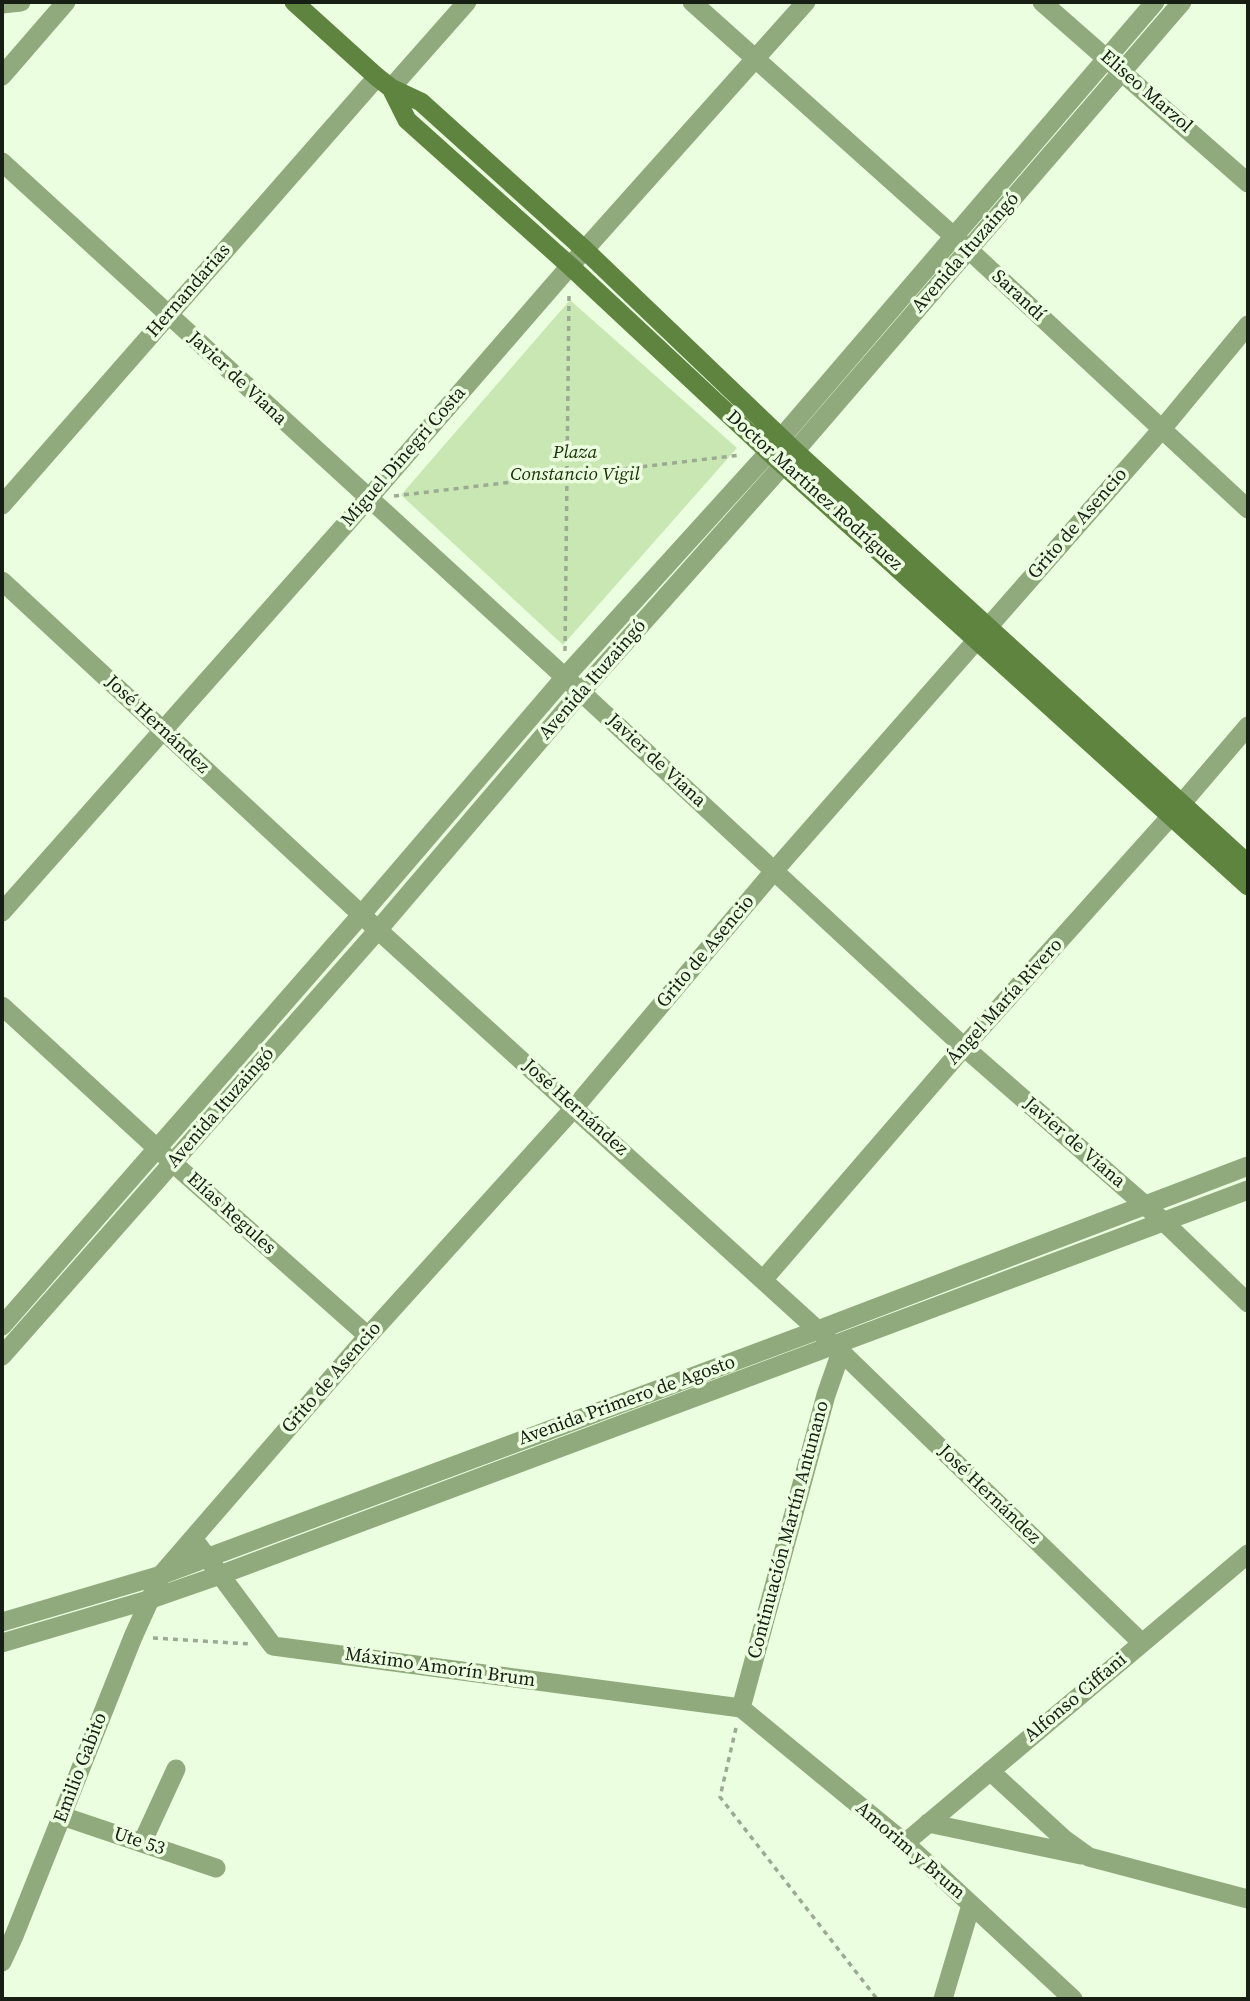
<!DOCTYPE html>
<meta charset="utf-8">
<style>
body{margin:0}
#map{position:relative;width:1250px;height:2001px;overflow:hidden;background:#ecfee0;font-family:"Source Serif 4",serif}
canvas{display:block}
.frame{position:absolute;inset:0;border:4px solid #171e13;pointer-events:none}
</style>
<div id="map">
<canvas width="1250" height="2001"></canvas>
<div class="frame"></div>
</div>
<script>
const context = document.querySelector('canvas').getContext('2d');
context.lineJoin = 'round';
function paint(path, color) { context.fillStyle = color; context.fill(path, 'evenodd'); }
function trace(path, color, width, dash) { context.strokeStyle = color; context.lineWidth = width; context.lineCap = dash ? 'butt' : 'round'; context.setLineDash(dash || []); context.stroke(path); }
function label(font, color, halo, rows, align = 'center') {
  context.font = font + ' "Source Serif 4",serif'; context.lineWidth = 7; context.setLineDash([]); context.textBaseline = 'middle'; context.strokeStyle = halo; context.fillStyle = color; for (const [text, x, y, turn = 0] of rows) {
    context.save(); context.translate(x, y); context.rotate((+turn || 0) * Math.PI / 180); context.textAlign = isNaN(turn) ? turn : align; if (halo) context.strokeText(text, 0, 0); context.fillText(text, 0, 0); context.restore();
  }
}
paint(new Path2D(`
 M570,300L737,448L563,645L401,495Z`), '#c9e7b3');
trace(new Path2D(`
 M394,496L741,455
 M565,651L569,294
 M153,1638L250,1644
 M736,1728L720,1797L877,1999`), '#9caa93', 3.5, [5, 5]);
trace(new Path2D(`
 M692,2L969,250L1248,509
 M1042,2L1248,183
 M2,4L21,2
 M2,76L66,2
 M391,88L467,2
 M2,162L581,692L964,1047L1163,1221L1248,1303
 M2,505L377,77
 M2,581L378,930L833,1344L1141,1642
 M2,912L368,499L570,266L806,2
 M2,1006L173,1163L368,1336
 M763,1280L964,1047L1171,816L1248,726
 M198,1545L273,1646L741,1708
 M741,1708L905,1843L1073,1999
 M741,1708L826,1395L841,1352
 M990,1771L1064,1839L1089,1857L1248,1899
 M62,1816L216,1868
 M928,1823L1081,1855
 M142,1843L176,1769
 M905,1843L1248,1554
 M2,1962L14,1936L133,1637L161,1575L368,1336L575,1107L774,871L1162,429L1248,325
 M943,1999L971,1905`), '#90aa7d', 19);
trace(new Path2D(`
 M2,1326L361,915L565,677L769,452L1155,2
 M2,1356L378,930L581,692L784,464L1182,2
 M2,1622L161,1575L818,1330L1248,1166
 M2,1643L151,1599L220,1575L1248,1190`), '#90aa7d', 19);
trace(new Path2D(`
 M294,2L377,77L391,88L421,102L585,250L795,451L1248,864
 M391,88L407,120L570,266L769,452L1248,886`), '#5f8440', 19);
label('19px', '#171e13', '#ecfee0', [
 ["Eliseo Marzol",1146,92,41],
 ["Avenida Ituzaingó",966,253,-49],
 ["Hernandarias",189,291,-49],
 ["Sarandí",1018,296,43],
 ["Javier de Viana",237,379,43],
 ["Miguel Dinegri Costa",404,457,-49],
 ["Doctor Martínez Rodríguez",814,491,42],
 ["Grito de Asencio",1078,524,-49],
 ["Avenida Ituzaingó",593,680,-49],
 ["José Hernández",157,725,43],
 ["Javier de Viana",656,761,43],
 ["Grito de Asencio",706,952,-50],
 ["Ángel María Rivero",1005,1002,-48],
 ["Avenida Ituzaingó",221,1108,-49],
 ["José Hernández",575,1108,42],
 ["Javier de Viana",1074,1143,41],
 ["Elías Regules",231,1214,42],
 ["Grito de Asencio",332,1378,-49],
 ["Avenida Primero de Agosto",627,1401,-20],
 ["José Hernández",989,1495,44],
 ["Continuación Martín Antunano",789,1530,-75],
 ["Máximo Amorín Brum",440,1668,8],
 ["Alfonso Ciffani",1076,1698,-40],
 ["Emilio Gabito",81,1768,-69],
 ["Ute 53",139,1842,18],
 ["Amorim y Brum",910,1851,41]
]);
label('italic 19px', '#1b3103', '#ecfee0', [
 ["Plaza",575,453],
 ["Constancio Vigil",575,475]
]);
</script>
